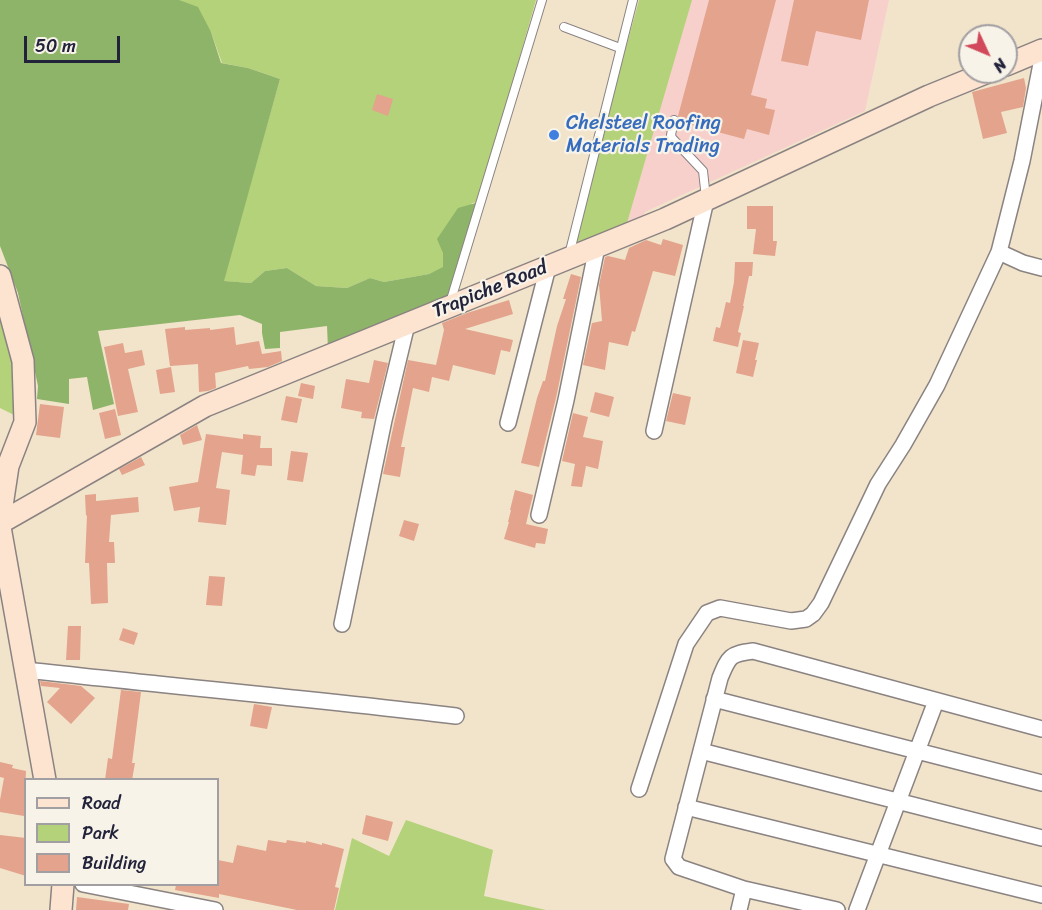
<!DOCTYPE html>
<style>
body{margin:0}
#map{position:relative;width:1042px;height:910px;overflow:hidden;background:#f2e4ca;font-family:Sriracha,sans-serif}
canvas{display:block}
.legend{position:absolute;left:24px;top:778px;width:195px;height:108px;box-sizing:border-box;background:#f7f3e8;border:2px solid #a29fa3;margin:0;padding:8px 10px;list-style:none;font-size:18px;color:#22223b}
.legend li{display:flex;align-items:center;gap:12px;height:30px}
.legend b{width:30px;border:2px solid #a29fa3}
.north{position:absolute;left:958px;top:24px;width:60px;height:60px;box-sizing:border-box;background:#f7f3e8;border:2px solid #a29fa3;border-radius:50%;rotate:134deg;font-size:16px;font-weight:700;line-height:24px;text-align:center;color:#22223b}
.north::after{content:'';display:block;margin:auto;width:21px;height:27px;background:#d1495b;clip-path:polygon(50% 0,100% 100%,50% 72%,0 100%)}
.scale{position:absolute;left:24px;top:36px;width:96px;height:27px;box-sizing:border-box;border:3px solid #22223b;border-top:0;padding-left:8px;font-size:18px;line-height:21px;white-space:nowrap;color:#22223b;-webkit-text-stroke:4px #f7f3e8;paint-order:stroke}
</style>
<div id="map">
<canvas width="1042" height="910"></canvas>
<ul class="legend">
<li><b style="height:8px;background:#fde4d0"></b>Road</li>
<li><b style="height:16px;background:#b3d279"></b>Park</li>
<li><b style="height:16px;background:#e3a38c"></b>Building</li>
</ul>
<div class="north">N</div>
<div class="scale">50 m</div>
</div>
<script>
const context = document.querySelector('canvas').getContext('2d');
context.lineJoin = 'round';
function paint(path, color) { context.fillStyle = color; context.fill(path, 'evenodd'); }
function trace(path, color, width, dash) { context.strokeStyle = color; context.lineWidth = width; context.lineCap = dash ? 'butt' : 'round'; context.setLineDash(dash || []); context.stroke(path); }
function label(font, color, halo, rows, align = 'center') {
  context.font = font + ' Sriracha,sans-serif'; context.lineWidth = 4.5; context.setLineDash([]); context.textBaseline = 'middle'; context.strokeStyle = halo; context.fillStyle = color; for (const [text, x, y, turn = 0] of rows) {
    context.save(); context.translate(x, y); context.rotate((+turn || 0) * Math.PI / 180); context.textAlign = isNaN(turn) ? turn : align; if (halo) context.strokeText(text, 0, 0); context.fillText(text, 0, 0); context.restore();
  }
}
paint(new Path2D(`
 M690,0H889L865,111L645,212L641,223L626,226Z`), '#f7d0cc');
paint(new Path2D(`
 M179,0H536L478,202L472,203L443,253V268L429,274L384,282L370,278L347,288L316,286L287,268L265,271L251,283L223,281L280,79L248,68L222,63L211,32Z
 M639,0H692L627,223L618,238L568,259Z
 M0,304L13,367L18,417L0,408Z
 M406,820L493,850L484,896L546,910H335L352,838L389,856Z`), '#b3d279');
paint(new Path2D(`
 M0,0H179L198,7L211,32L221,63L248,68L280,79L224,281L251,283L265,271L287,268L316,286L347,288L370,278L384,282L429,274L443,267V253L437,239L458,208L479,202L451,300L328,349L327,326L280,332V348L265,349L262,333V324L240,315L98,331L114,404L93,410L87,377L69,379V404L37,399L38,386L18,293L0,246Z`), '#8eb469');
paint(new Path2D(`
 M709,0H776L751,95L767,99L765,108L775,110L769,135L747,129L744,139L680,122L678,116Z
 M794,0H869L861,40L816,31L808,66L781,61Z
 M1024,78L1026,88L1023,107L1001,112L1007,133L983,139L972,92Z
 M377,94L393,99L388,116L372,110Z
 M747,206H773V241H777L775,256L753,254L756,229H747Z
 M663,239L683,245L675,276L653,271L635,332L632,331L628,346L609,342L605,370L583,365L592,323L602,321L599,285L605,257L608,256L625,260L629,248L646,240L661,245Z
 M735,262H753L752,276H749L743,306H744L738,332L741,333L738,347L713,341L716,327L720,328L726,302L730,303L734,282Z
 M571,274L581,277L556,398L539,467L521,463L537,398L543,381H545L557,326L566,299H563Z
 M509,300L513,314L465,329L513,340L510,352L501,350L495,375L453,365L449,381L432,377L429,392L413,388L401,447H405L400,477L383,474L408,360L436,365L444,330L442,323L467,313Z
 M185,327V330L210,328V330L234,327L236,345L259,341L262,354L281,351L282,361L268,367L249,369L248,366L215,373L216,388L208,391L199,392L198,364L170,366L165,329Z
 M743,340L759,343L755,360H757L753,377L736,373Z
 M123,343L125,353L142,350L145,365L128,369L138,412L118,416L104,347Z
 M374,360L388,363L374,419L361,418L362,412L341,408L346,379L369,383Z
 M171,367L175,392L160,394L156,370Z
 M301,383L315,386L313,399L298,396Z
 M595,392L614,397L609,417L590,412Z
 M673,393L691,397L685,425L666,421Z
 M286,396L302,399L297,423L281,420Z
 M40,404L64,407L60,438L36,435Z
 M115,409L121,435L105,439L99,413Z
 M573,413L588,417L583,437L603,441L598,469L586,466L582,487L571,486L575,464L562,461Z
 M197,425L202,440L183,445L180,435Z
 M206,434L243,439V434L261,436L260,448H272V466L257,465L255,476L241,474L243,455L222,452L216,488L230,490L226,525L198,522L200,507L174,511L169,487L198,482Z
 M291,451L308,453L303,482L287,480Z
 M141,457L145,465L122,475L119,469Z
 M515,490L533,495L526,524L548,529L545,544L536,543L535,548L504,539L509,522H508L511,510H510Z
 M96,494V501L138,497L139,512L111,515L109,542H114L115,563H107L108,603L91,604L89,563H85L87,515L86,516L85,495Z
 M404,520L419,524L414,541L399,536Z
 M209,576L225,577L222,606L206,605Z
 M68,626H81L80,660H66Z
 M123,628L138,633L134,645L119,640Z
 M40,681L81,686L95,698L71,724L47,702L60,688L41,686Z
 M121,690L141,692L132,763H135L132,780H105L108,758L112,759Z
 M254,704L272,707L267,729L250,726Z
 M0,762L13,765L12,768L26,771L24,816L0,812V800L4,778L0,777Z
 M366,815L393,822L388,841L362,834Z
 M0,835L26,838V876L0,868Z
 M268,840L286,843L287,840L306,843V841L322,845V843L344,849L335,887L339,888L334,910H297L219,894V898L175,890L176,885H218V860L233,863L237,845L266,851Z
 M77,897L129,904L128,910H76Z`), '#e3a38c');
const lane = new Path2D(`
 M564,27L620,48
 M674,120L671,135L672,138L703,171L706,198
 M569,255L633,0
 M450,303L542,0`);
const street = new Path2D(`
 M999,252L1023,263L1042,268
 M508,423L548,267
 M654,431L706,200
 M539,515L566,400L597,247
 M342,624L384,420L407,324
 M26,670C169,686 313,699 456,716
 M714,699L1042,783
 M701,751L1042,838
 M639,789L686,644L707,613L720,608L791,621L806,619L813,614L821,603L878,484L903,445L937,385L999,252L1022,161L1042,59
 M686,807L1042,895
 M83,884L215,910
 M739,910L744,889
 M837,910L744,889L679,867L673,859L720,678C729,656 730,654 753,651L1042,729
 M857,910L936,701`);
const secondary = new Path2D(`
 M1006,65L1042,50
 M0,276L23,361L25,422L8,466L0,519
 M0,523L205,406L665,219L929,96L988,72
 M0,527L45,780
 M61,910L63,884`);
trace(lane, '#8a8382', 10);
trace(street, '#8a8382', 18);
trace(secondary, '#8a8382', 24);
trace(lane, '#fff', 8);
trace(street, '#fff', 15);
trace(secondary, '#fde4d0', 21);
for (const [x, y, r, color] of [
 [554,135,6,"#3f7fe0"]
]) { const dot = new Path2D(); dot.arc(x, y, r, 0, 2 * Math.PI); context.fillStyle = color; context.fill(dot); trace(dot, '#f7f3e8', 2); }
label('20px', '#366cbe', '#f7f3e8', [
 ["Chelsteel Roofing",566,124],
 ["Materials Trading",566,147]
], 'left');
label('20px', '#22223b', '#f7f3e8', [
 ["Trapiche Road",490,290,-22]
]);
</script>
